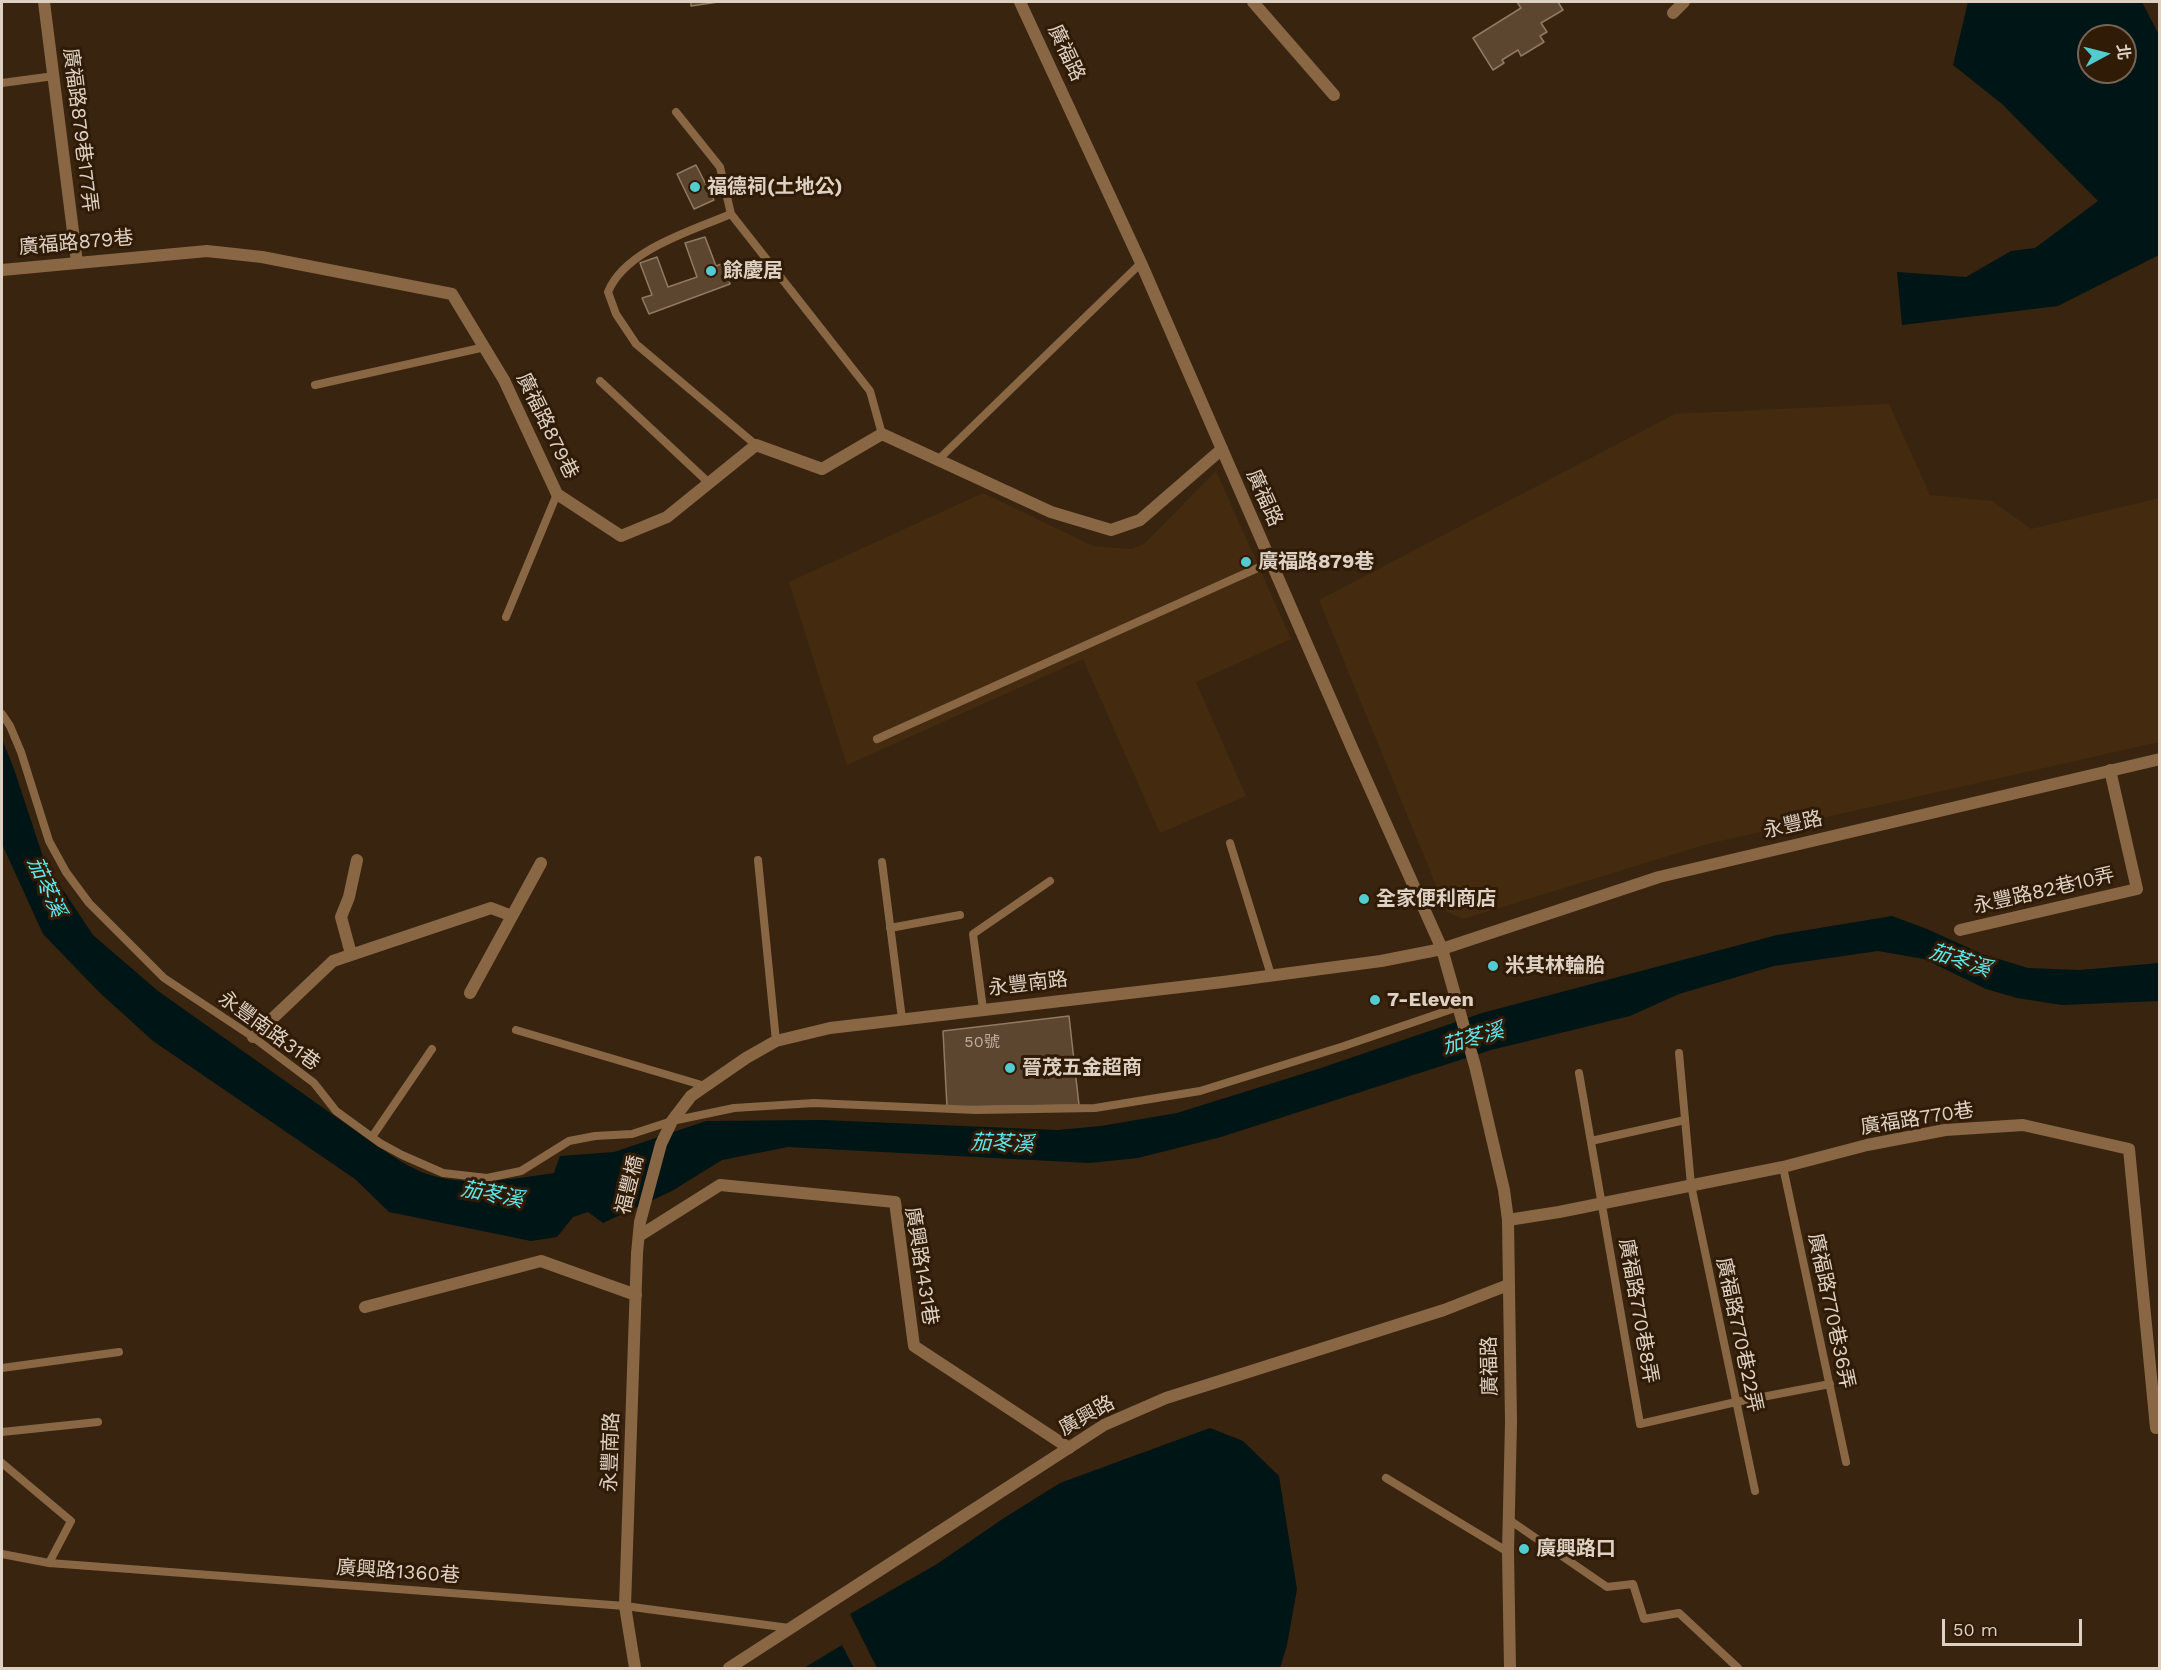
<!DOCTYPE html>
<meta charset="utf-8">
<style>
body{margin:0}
#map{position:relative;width:2161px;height:1670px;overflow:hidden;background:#39250f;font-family:"Work Sans","Noto Sans TC",sans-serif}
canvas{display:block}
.frame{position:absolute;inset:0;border:3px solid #ded1c4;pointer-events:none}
.north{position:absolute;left:2077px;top:24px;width:60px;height:60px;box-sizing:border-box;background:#2f1b06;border:2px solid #756452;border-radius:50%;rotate:83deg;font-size:16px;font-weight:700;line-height:24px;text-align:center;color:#ded1c4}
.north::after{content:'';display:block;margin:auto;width:21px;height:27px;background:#52ccd0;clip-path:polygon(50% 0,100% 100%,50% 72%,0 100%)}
.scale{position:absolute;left:1942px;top:1619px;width:140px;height:27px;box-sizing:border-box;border:3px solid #ded1c4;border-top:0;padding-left:8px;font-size:18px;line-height:21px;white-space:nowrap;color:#ded1c4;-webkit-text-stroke:4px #2f1b06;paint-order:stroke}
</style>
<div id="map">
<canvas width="2161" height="1670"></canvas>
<div class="frame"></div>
<div class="north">北</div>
<div class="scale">50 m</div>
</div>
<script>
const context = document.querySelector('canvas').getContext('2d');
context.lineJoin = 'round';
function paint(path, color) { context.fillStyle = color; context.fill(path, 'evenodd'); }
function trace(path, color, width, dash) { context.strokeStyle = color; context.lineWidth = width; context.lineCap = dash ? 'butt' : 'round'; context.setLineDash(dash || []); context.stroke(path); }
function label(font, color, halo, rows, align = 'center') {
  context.font = font + ' "Work Sans","Noto Sans TC",sans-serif'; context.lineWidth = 6; context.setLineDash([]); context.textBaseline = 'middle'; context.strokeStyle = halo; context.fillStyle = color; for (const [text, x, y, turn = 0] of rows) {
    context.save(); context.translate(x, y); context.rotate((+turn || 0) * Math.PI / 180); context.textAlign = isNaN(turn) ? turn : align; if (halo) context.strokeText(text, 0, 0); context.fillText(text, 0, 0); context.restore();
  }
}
paint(new Path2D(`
 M1889,404L1930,495L1992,501L2031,529L2159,498V742L1707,844L1463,919L1447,912L1319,600L1675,414Z
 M1216,471L1291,639L1196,682L1246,796L1160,833L1083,659L847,765L789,582L983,493L1093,546L1131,549L1144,544Z`), '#442b0f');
paint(new Path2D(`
 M1968,2H2142L2159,35V255L2058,306L1902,325L1897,272L1966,277L2011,251L2035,248L2098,201L2002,104L1953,65ZM2089,36H2125V72H2089Z
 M2,739L14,769L45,863L93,935L158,991L377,1146C393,1156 410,1169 430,1175C470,1187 513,1179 554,1173L560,1156L614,1152L706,1121L822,1120L1057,1130L1101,1126L1177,1113L1318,1069L1482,1013L1777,935L1892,916L1927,929L1982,954L2028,968L2080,970L2159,963V1001L2062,1005L2017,998L1986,989L1924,959L1878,951L1774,966L1679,994L1630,1016L1491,1050L1221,1137L1138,1158L1089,1163L788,1147L722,1160L672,1191L603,1223L588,1212L573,1217L557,1237L531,1241L389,1212L355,1179L153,1041L99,992L43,934L2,844Z
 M1210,1428L1243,1441L1279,1476L1297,1589L1287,1645L1280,1668H877L850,1614L937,1564L1004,1518L1060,1483Z
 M842,1645L854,1668H804Z`), '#001516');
const building = new Path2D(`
 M691,2H718L691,6Z
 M1517,2H1558L1563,10L1541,23L1547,32L1540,36L1544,42L1521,56L1518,50L1502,60L1504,63L1493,70L1473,38L1521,8Z
 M696,165L714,200L694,209L677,174Z
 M705,237L716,266L724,263L730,284L649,314L642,298L652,295L640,263L657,257L668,287L697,277L685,243Z
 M1069,1016L1079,1105L947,1107L943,1031Z`);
paint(building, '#5c4630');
trace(building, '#917a62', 1.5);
trace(new Path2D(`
 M2,83L54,76
 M676,112L720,167L731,214L870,391L882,434
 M731,214C691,231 625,250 608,292L616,314L636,344L756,445
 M600,381L709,483
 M315,385L485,347
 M938,460L1141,263
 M506,617L557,494
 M2,714L10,726L21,752L49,841L66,872L89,903L164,978L253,1037L314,1083L336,1111L380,1143L402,1155L443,1173L487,1178L521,1171L569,1141L595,1136L632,1134L672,1121L734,1108L814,1103L976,1110L1095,1108L1200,1091L1344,1046L1458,1007
 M877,739L1271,562
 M1230,843L1271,975
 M758,860L776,1041
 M882,862L902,1019
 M890,928L960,915
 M983,1009L973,934L1050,881
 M516,1030L705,1086
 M1679,1053L1691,1185L1755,1491
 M1579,1073L1640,1424L1736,1402L1830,1384
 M372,1137L432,1049
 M1591,1141L1685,1120
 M1783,1167L1846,1462
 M2,1368L119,1352
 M2,1432L98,1422
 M2,1463L71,1521L49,1563
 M1386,1478L1508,1552
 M1508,1519L1607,1587L1633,1584L1644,1619L1679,1613L1738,1668
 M2,1554L49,1563L625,1606L789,1628`), '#896744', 8);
trace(new Path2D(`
 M44,2L77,263
 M1253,2L1334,95
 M1673,13L1684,2
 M2,270L207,251L262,257L452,294L504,380L557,494L621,536L667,517L756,445L822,469L882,434L1051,512L1111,530L1140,520L1222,449
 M1960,930L2137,889L2110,770
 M351,954L341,917L349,897L357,860
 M470,993L541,863
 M253,1037L333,961L491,908L512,916
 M1508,1220L1559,1212L1783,1167L1867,1145L1945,1130L2023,1125L2129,1149L2156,1428
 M639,1236L720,1185L895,1202L914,1346L1069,1448
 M365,1307L541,1261L636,1295`), '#896744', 12);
trace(new Path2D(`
 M1020,2L1141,263L1352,748L1442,949L1475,1066L1504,1190L1508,1220L1511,1422L1508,1552L1510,1668
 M635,1668L625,1606L637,1253L640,1222L661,1144L672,1121L691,1096L746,1058L776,1041L830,1028L1223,982L1381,961L1442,949L1659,877L2160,759
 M729,1668L1104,1425L1166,1398L1444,1310L1508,1285`), '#896744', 12);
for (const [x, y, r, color] of [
 [695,187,6,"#52ccd0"],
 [711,271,6,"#52ccd0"],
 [1246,562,6,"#52ccd0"],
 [1364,899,6,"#52ccd0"],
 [1493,966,6,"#52ccd0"],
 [1375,1000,6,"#52ccd0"],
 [1010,1068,6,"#52ccd0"],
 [1524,1549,6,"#52ccd0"]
]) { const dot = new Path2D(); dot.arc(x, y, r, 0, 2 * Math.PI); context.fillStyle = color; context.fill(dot); trace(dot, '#2f1b06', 2); }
label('16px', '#beae9f', null, [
 ["50號",982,1042]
]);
label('20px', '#ded1c4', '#2f1b06', [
 ["廣福路",1066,53,65],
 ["廣福路879巷177弄",80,130,83],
 ["廣福路879巷",76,243,-5],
 ["廣福路879巷",547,426,64],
 ["廣福路",1264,498,66],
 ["永豐路",1793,825,-13],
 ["永豐路82巷10弄",2044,891,-13],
 ["永豐南路",1028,984,-7],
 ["永豐南路31巷",269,1031,36],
 ["廣福路770巷",1917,1119,-9],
 ["福豐橋",630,1185,-76],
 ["廣興路1431巷",921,1266,81],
 ["廣福路770巷8弄",1638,1311,80],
 ["廣福路770巷36弄",1831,1311,78],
 ["廣福路770巷22弄",1739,1335,78],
 ["廣福路",1490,1366,-91],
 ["廣興路",1087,1416,-29],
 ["永豐南路",611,1452,-88],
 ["廣興路1360巷",398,1572,4]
]);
label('bold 20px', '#ded1c4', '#2f1b06', [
 ["福德祠(土地公)",707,187],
 ["餘慶居",723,271],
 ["廣福路879巷",1258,562],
 ["全家便利商店",1376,899],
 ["米其林輪胎",1505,966],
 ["7-Eleven",1387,1000],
 ["晉茂五金超商",1022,1068],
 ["廣興路口",1536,1549]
], 'left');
label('italic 21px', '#5ee7eb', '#2f1b06', [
 ["茄苳溪",46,887,66],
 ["茄苳溪",1960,961,18],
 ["茄苳溪",1473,1039,-16],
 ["茄苳溪",1002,1144,2],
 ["茄苳溪",492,1195,11]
]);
</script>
